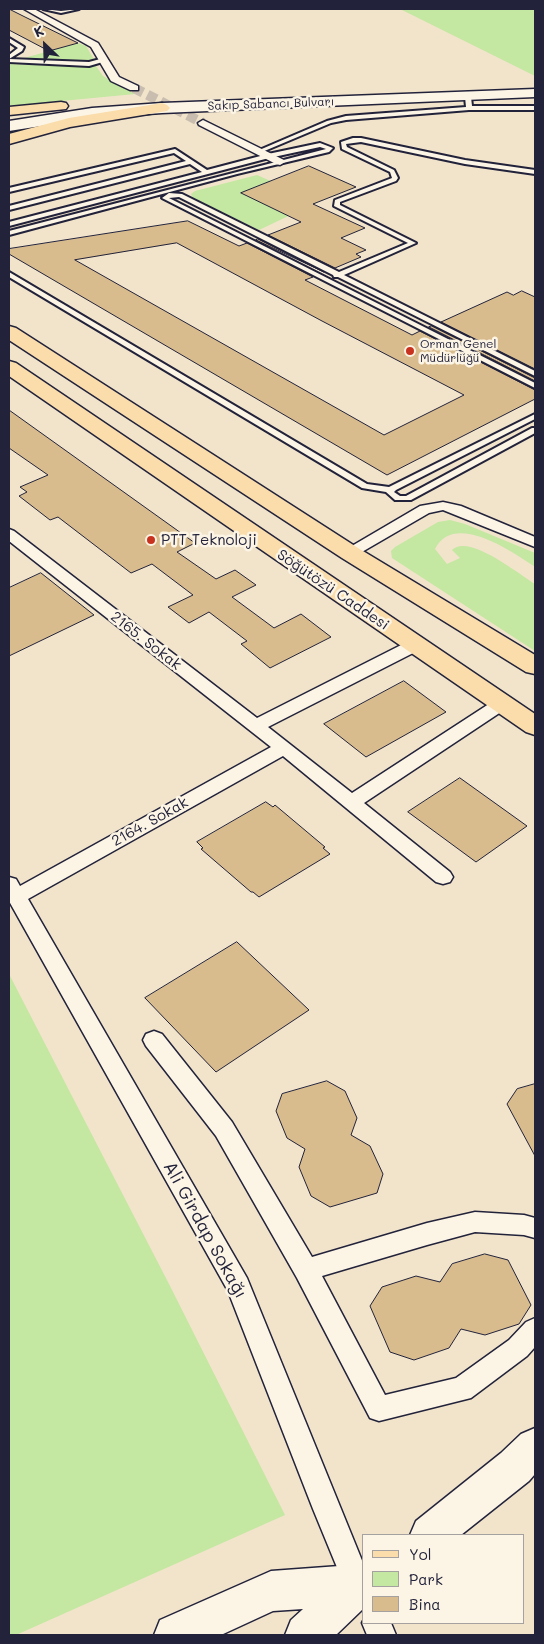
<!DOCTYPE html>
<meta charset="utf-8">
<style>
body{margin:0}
#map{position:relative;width:544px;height:1644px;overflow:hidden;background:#f1e4cb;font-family:Mali,sans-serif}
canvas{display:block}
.frame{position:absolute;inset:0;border:10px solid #22223b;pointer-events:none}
.legend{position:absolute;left:362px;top:1534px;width:162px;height:90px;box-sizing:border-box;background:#fcf5e5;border:1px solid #a5a1a1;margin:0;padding:6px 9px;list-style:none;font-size:15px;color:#22223b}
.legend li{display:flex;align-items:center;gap:10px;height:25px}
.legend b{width:25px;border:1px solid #a5a1a1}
.north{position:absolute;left:20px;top:20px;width:50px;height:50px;-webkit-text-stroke:4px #fcf5e5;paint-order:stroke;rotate:336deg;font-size:14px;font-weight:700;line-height:20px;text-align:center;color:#22223b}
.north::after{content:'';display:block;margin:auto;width:18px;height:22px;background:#22223b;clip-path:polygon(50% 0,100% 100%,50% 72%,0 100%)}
</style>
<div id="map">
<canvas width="544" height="1644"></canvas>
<div class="frame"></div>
<ul class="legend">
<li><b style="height:6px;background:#faddab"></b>Yol</li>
<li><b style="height:14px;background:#c4e7a1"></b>Park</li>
<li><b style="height:14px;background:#d8bc8d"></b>Bina</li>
</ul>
<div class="north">K</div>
</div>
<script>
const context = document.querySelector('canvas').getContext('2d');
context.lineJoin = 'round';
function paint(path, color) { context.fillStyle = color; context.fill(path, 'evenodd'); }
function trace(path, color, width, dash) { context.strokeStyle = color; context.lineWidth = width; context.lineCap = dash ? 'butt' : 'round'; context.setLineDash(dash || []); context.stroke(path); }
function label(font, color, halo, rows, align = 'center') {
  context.font = font + ' Mali,sans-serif'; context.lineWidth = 5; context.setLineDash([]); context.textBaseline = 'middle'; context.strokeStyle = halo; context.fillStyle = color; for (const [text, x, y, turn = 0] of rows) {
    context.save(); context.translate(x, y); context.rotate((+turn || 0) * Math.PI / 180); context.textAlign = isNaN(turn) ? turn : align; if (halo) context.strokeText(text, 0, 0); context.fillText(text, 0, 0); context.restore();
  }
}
paint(new Path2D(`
 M400,9H535V76Z
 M78,43L86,46L95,61L85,63L17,60Z
 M9,64L89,67L96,66L103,76L135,94L9,106Z
 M257,175L318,202L259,230L193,198L191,194L195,191Z
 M450,520L465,524L535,553V567C513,552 454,511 435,549L447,564L460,558L452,550C468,533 519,574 535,584V651L392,558L391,551L395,547L438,522Z
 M9,974L169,1284L285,1515L16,1635H9Z`), '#c4e7a1');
const building = new Path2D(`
 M9,9L25,17L78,43L49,51L9,30Z
 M309,166L356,187L313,204L365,228L341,238L366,250L356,254L361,257L335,268L268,235L301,222L241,193Z
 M188,221L239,246L247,243L313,277L305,280L412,335L420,331L535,390V399L387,475L9,254V249ZM177,243L322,321L464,395L384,435L75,260Z
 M258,239L324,272L256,240Z
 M522,291L535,297V369L441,322L507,292L513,295Z
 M432,326L535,378V381L429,327Z
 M9,410L195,543L177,552L216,579L235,570L256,585L232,597L274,628L301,614L331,637L270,668L241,644L247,641L209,612L189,623L168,607L193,595L152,564L131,573L58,517L50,520L19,496L27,492L20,487L48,475L9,448Z
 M41,573L94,615L9,656V588Z
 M404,681L446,712L366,757L324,724Z
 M460,778L527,826L476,862L408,812Z
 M266,802L273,807L275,805L325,847L323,848L330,854L259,897L253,892H251L201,849L203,848L197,842Z
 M237,942L309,1010L216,1072L145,998Z
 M327,1081L345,1091L357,1118L351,1135L370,1146L383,1174L377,1193L330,1207L311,1196L299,1167L305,1149L287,1138L276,1111L282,1094Z
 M535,1084V1156L507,1104L517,1089Z
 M485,1254L508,1260L531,1305L519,1324L485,1335L461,1329L449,1348L414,1360L390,1352L370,1306L382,1287L416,1276L440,1282L452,1264Z`);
paint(building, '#d8bc8d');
trace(building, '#22223b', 1);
trace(new Path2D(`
 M134,88L203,123`), '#c8bdae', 10, [10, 5]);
const lane = new Path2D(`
 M43,9L61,11L79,9L61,13Z
 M9,38L24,47L22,51L9,59V55L18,48L9,42Z
 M104,58L106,61L89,66L9,62V59L89,62Z
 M468,95L471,97L472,106H535V110H469L346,120L331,123L262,152L257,151L327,121L346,116L466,107L465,97Z
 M353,138H361L465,160L535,170V174L465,164L361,142L346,144L347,147L394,170L398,178L396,181L340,202V205L416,243L344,275L535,371V376L338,277H334L333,275L179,197L169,198L535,383V388L162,198L169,193L182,194L339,272L408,243L334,206L335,200L392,178L390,172L342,149L341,142Z
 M320,143L333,148L329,152L237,174L9,235V231L326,149L320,147L269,158L9,226V222L202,172L190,164L9,210V206L186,161L174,153L9,192V188L175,149L207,170L268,154Z
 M9,272L367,484L389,487L535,414V419L396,490L394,492L400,496H406L532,428H535V433L411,500H395L386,492L362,488L9,277Z`);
const street = new Path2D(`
 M24,9H34L98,43L119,77L138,86V90H130L111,81L91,47Z
 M203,120L284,160L285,162L280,165L276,164L199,125L198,123Z
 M443,502L461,506L535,537V547L443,510L429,513L355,556H345L342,553L345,550L420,506Z
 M9,529L14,531L257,718L409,641L415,640L421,641L423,645L421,649L268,727L352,793L495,700L501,698L507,700L510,704L507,708L364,803L450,872L453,877L450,882L443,884L436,882L283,756L28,899L247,1278L363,1563V1602L360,1603L350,1599L313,1509L228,1291L9,901V877L16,879L20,886L271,747L9,541Z
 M154,1031L162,1034L232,1122L312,1257L427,1223L475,1212L524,1215L535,1218V1238L524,1235L475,1232L427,1245L322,1276L385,1395L456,1378L509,1340L526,1322L535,1318V1347L527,1356L471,1398L379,1421L370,1418L297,1278L216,1136L146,1046L143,1040L146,1034Z
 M363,1621V1623H391L396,1635H367L362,1623Z`);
const secondary = new Path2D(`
 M535,89V97L162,113L92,118L9,131V121L92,108L162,103Z
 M535,1428V1474L529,1481L461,1535H410L416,1521L501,1453L521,1434Z
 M363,1561V1609L336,1635H285L291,1620L303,1609L273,1611L221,1635H154L160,1620L271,1571L353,1565Z`);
const primary = new Path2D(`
 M61,102L66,103L68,106L66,109L9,115V107Z
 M162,103L167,105L170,108L167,111L70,127L9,144V134L69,118Z
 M9,326L16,328L358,548L535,655V674L526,672L342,558L9,340Z
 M9,361L16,363L535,714V735L526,732L9,376Z`);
trace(lane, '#22223b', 4);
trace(street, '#22223b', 3);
trace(secondary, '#22223b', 3);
trace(primary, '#22223b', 3);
paint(lane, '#fcf5e5');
paint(street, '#fcf5e5');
paint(secondary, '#fcf5e5');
paint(primary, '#faddab');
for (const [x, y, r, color] of [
 [410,351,5,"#c8321e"],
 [151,540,5,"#c8321e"]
]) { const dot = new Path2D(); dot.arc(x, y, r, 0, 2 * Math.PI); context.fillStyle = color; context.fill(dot); trace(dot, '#fcf5e5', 2); }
label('12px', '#22223b', '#fcf5e5', [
 ["Sakıp Sabancı Bulvarı",271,104,-2]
]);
label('12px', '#22223b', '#fcf5e5', [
 ["Orman Genel",420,344],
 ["Müdürlüğü",420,358]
], 'left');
label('15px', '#22223b', '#fcf5e5', [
 ["PTT Teknoloji",161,540]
], 'left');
label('15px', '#22223b', '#fcf5e5', [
 ["Söğütözü Caddesi",333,590,34],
 ["2165. Sokak",146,641,38],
 ["2164. Sokak",150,822,-29]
]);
label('18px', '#22223b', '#fcf5e5', [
 ["Ali Girdap Sokağı",205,1230,61]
]);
</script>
